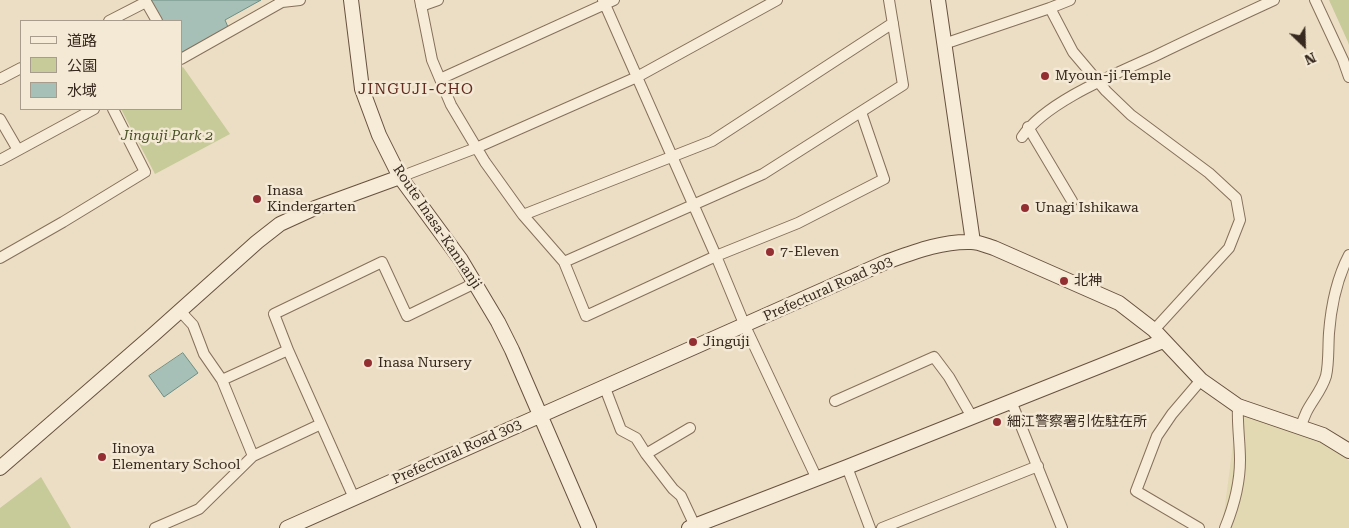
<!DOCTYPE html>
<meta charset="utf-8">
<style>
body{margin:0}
#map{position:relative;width:1349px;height:528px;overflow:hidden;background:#ecdec4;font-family:"Roboto Serif","Noto Sans JP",serif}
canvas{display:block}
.legend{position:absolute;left:20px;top:20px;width:162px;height:90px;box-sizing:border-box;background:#f4e9d4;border:1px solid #a89c8c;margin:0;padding:6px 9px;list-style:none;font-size:15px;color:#37291f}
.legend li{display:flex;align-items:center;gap:10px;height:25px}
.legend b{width:25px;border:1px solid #a89c8c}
.north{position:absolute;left:1279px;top:20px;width:50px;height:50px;-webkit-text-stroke:4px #f4e9d4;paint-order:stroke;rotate:156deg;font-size:14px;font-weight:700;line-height:20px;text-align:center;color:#37291f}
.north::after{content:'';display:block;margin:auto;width:18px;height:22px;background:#37291f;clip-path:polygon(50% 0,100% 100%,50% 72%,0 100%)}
</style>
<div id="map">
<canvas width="1349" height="528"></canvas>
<ul class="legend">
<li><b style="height:6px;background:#f7ecd7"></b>道路</li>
<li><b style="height:14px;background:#c7ca99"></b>公園</li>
<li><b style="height:14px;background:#a6c0b7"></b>水域</li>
</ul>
<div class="north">N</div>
</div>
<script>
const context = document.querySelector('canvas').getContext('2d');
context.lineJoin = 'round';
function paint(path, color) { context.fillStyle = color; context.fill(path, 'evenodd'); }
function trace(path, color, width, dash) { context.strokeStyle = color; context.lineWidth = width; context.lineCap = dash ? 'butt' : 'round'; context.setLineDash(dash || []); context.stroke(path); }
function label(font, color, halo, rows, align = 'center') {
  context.font = font + ' "Roboto Serif","Noto Sans JP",serif'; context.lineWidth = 5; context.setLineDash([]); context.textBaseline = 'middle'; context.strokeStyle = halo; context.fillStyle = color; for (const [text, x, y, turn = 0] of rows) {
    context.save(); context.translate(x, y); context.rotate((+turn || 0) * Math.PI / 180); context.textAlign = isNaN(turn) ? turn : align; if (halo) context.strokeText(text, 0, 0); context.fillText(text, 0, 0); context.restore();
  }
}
paint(new Path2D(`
 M1238,406L1323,435L1349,461V528H1222Z`), '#e2d8b2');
paint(new Path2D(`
 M1329,0H1349V45L1348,42Z
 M183,67L230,134L155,174L121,109H181V68Z
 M41,477L71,528H0V508Z`), '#c7ca99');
const water = new Path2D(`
 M149,0H261L225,20L228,27L181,53V21H160Z
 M183,353L198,373L164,397L149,376Z`);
paint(water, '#a6c0b7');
trace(water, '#6d8e84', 1);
const street = new Path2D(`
 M145,0L157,21
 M420,0L432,60L451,105L485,162L523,215L564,262L586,316L716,256L798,223L884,179L861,112
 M603,0L716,256L745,326L817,479
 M1315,0L1343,60L1349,77
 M421,6L438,0
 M1050,8L1070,0
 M109,21L146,2
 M944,44L1050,8L1073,52L1106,91L1131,115L1209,173L1236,198L1240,220L1229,248L1154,330
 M181,59L282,2L300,0
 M0,79L21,68
 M440,79L614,0
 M0,119L18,150
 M1028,127L1072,201
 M1022,137C1046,101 1118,73 1157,55C1196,36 1235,18 1274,0
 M0,160L94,109
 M400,177L476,148L637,77L777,0
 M523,215L712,141L893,23
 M0,258L63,222L145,172L113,109
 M564,262L763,174L903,85L889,0
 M180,311L193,325L204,354L222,380L253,456
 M288,350L274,314L382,262L407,316L475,283
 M222,380L288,350L354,498
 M605,388L621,430L636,438L646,454L690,428
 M835,401L934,357L949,377L972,417
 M1011,401L1062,528
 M1301,428C1305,406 1320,396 1326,376C1329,363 1328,347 1329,333C1331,307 1337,278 1349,255
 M646,454L673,489L681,496L695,526
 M847,467L870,528
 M155,528L199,509L253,456L321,424
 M882,528L1038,466
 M1199,528L1136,491L1157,436L1172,414L1201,380
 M1225,528C1234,506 1240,484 1240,460C1240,442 1237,424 1238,406`);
const secondary = new Path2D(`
 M351,0L362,89L379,135L400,177L461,260L498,322L512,350L589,528
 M938,0L973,242
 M0,468L153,335L257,242L280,224L315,208L400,177
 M287,528L886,262C914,252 942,241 971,242C979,242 987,246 994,248L1119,303L1154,330L1201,380L1238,406L1323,435L1349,451
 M689,528L847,467L1163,341`);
trace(street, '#86705b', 12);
trace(secondary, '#68513f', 16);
trace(street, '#f7ecd7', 10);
trace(secondary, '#f7ecd7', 14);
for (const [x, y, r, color] of [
 [1045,76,5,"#932e33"],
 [257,199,5,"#932e33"],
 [1025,208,5,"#932e33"],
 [770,252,5,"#932e33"],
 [1064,281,5,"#932e33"],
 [693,342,5,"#932e33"],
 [368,363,5,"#932e33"],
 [997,422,5,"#932e33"],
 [102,457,5,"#932e33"]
]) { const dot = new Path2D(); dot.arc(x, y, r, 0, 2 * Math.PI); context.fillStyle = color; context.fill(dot); trace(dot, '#f4e9d4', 2); }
label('14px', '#37291f', '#f4e9d4', [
 ["Myoun-ji Temple",1055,76],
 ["Inasa",267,191],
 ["Kindergarten",267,207],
 ["Unagi Ishikawa",1035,208],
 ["7-Eleven",780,252],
 ["北神",1074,281],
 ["Jinguji",703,342],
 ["Inasa Nursery",378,363],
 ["細江警察署引佐駐在所",1007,422],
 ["Iinoya",112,449],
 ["Elementary School",112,465]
], 'left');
label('italic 14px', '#4a5326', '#f4e9d4', [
 ["Jinguji Park 2",167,136]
]);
label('14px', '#37291f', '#f4e9d4', [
 ["Route Inasa-Kannanji",437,227,56],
 ["Prefectural Road 303",828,289,-24],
 ["Prefectural Road 303",457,452,-24]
]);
context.letterSpacing = '1px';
label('15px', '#622b20', '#f4e9d4', [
 ["JINGUJI-CHO",416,90]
]);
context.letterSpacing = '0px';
</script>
